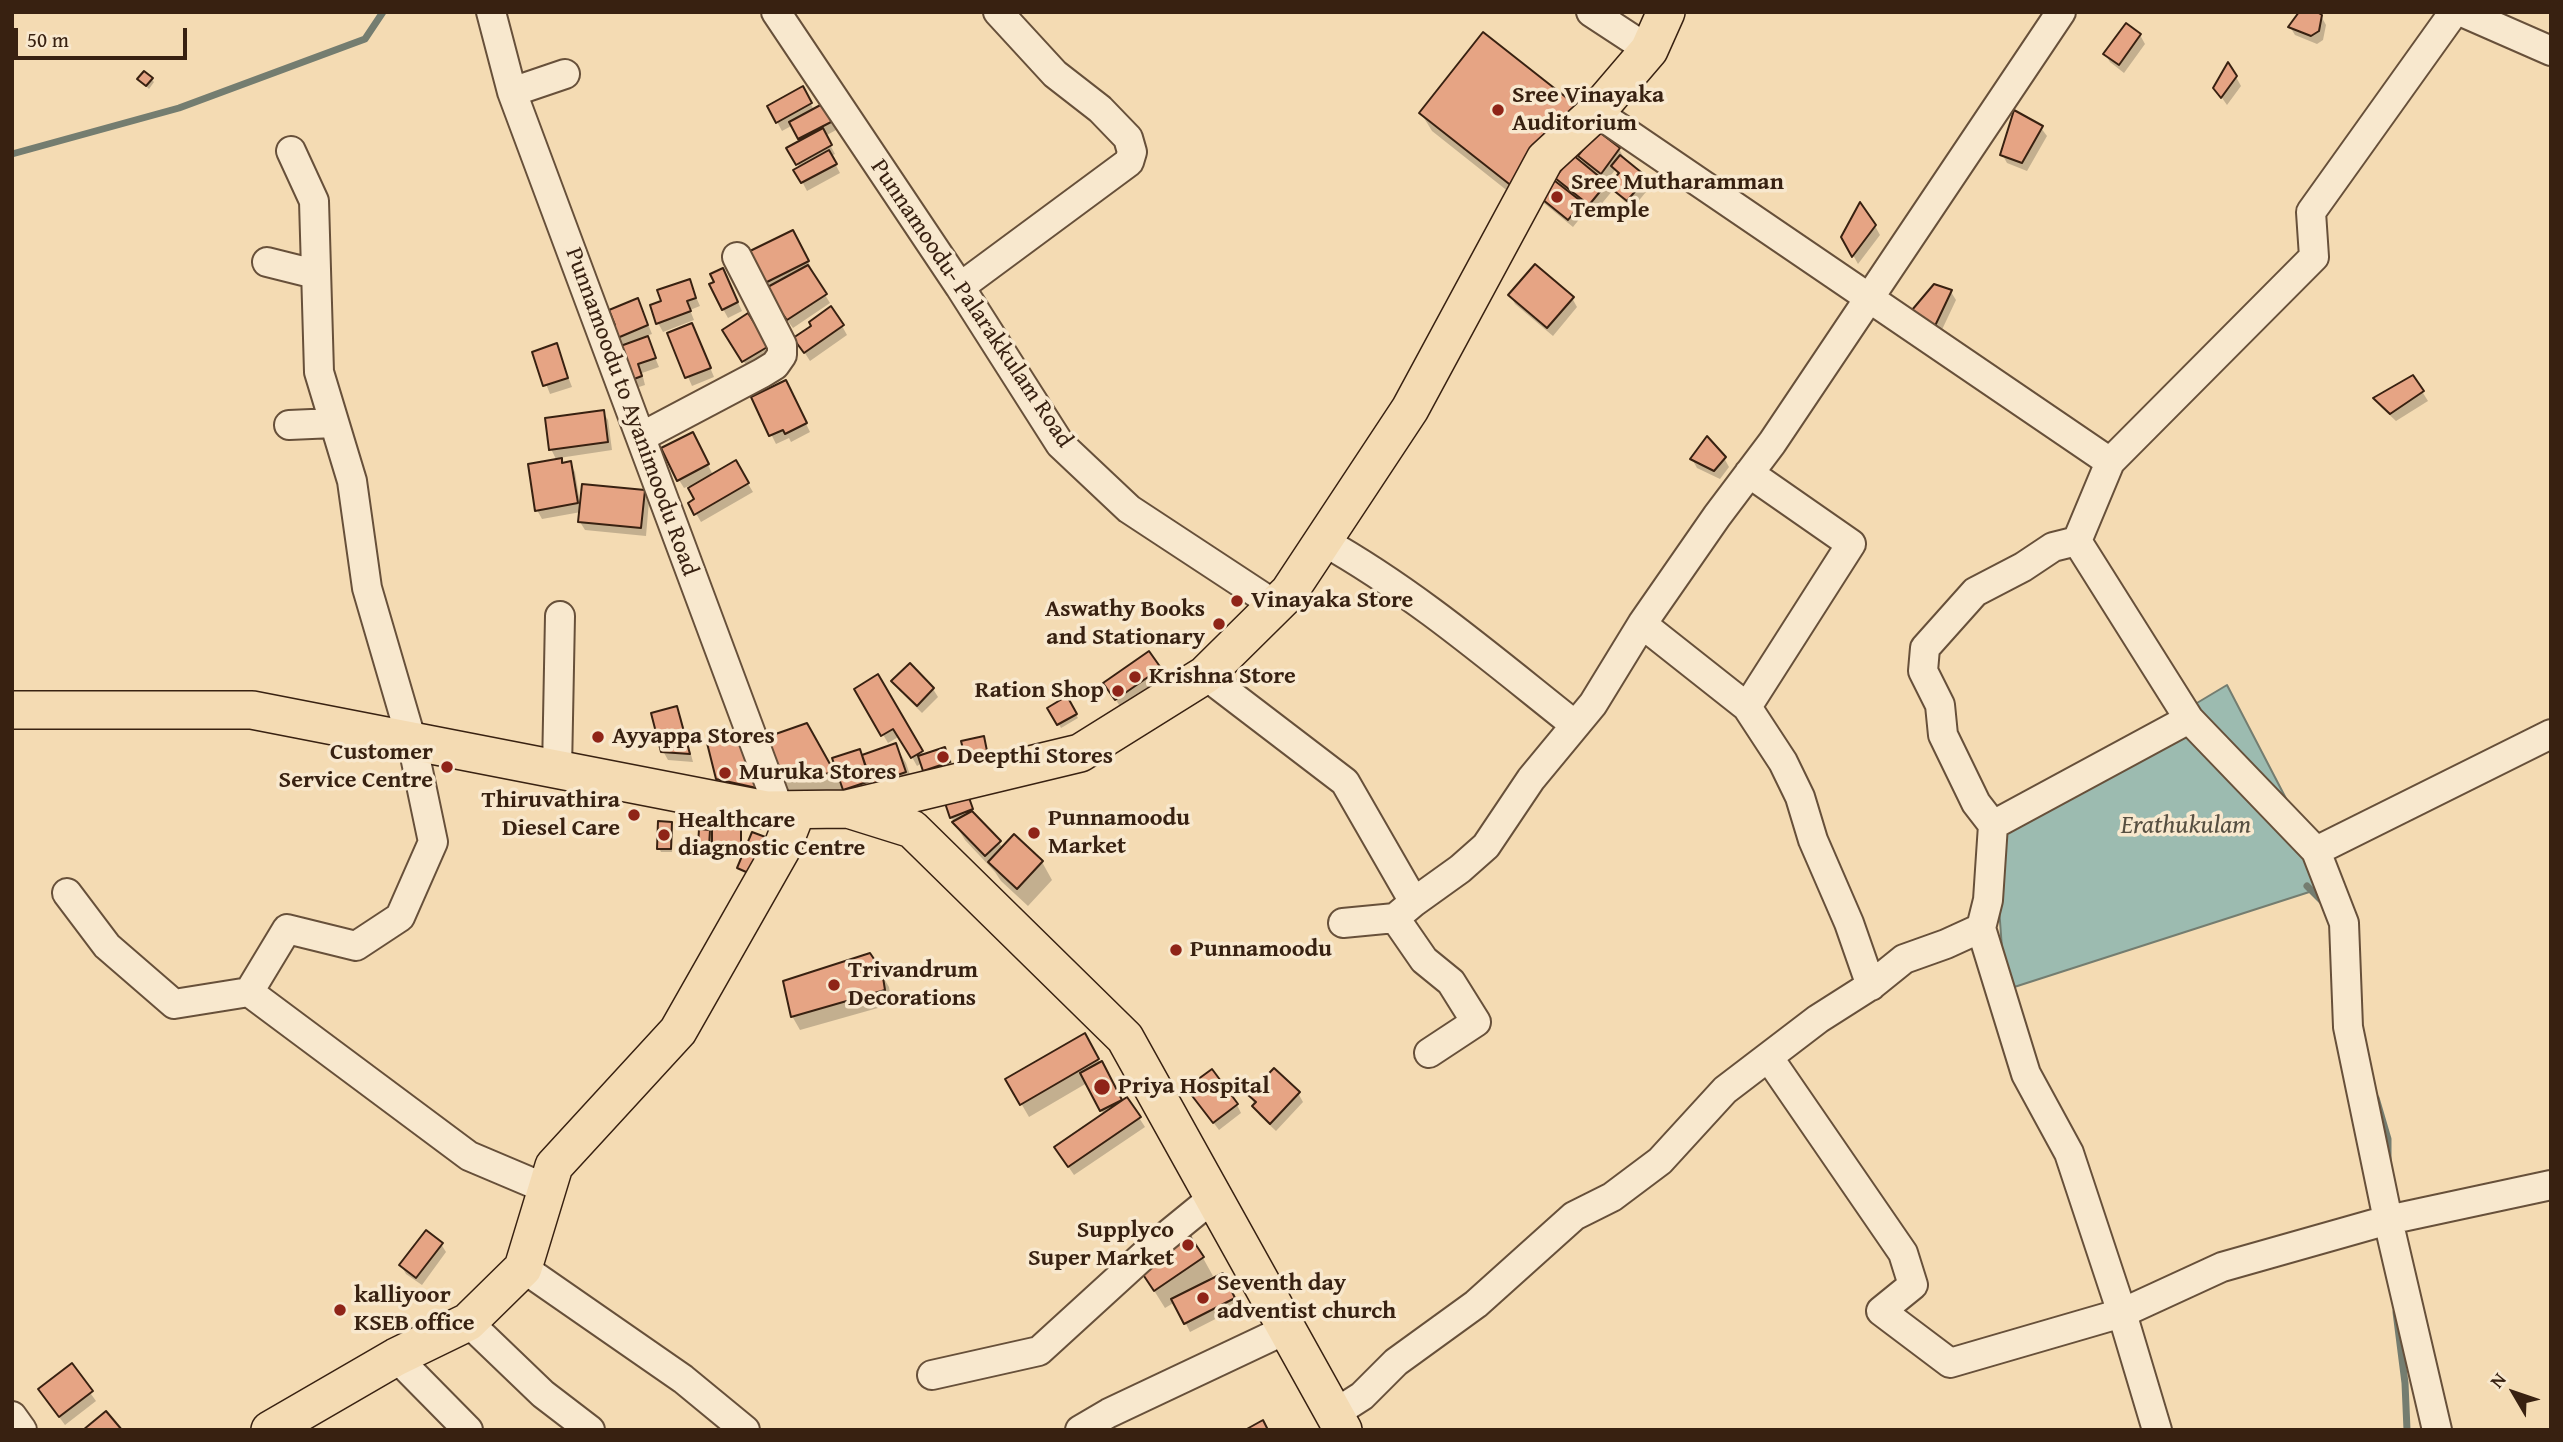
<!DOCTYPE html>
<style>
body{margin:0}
#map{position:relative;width:2563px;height:1442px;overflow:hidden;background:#f4dbb3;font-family:"Gentium Book Plus",serif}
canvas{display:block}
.frame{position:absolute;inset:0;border:14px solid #382111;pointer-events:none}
.north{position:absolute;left:2479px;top:1358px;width:70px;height:70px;-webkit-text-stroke:5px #f8e8ce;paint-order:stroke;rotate:309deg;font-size:19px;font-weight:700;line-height:28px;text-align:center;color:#382111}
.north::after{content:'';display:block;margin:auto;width:24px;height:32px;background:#382111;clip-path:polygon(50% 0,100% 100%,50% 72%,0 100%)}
.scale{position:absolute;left:14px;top:28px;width:173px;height:32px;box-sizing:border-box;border:4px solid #382111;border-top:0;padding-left:9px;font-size:21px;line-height:24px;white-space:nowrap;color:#382111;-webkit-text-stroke:5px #f8e8ce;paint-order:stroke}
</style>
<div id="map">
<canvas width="2563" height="1442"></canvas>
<div class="frame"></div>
<div class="north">N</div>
<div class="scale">50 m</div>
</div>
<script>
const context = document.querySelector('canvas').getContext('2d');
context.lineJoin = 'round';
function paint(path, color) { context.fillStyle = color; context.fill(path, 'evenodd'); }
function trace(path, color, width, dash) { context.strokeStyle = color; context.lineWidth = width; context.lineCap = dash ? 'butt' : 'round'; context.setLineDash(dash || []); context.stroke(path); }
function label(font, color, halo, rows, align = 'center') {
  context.font = font + ' "Gentium Book Plus",serif'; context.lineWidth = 7; context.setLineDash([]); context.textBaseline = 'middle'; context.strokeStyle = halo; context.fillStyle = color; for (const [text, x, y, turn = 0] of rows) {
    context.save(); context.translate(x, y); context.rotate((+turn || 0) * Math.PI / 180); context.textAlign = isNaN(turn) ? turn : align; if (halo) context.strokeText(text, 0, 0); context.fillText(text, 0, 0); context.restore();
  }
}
const water = new Path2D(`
 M2227,685L2331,885L2005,990L1993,825Z`);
paint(water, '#9cbbb0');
trace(water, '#747d70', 2);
paint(new Path2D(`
 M2321,16L2326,25L2323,40L2317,44L2295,35L2290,27Z
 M2140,35L2145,44L2124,73L2110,62L2105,54Z
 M2236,77L2241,86L2227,105L2215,88Z
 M139,79H151L154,82L149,89Z
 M802,88L814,110L825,105L838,129L825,136L835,154L831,156L840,173L807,191L796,170L800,168L789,148L802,141L793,125L782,131L769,107Z
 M1421,113L1547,176L1563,189L1557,178L1588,169L1580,156L1619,149L1624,158L1623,160L1645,178L1650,187L1632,209L1613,190L1594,213L1579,201L1585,212L1573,227L1540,200L1524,204L1432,131ZM1615,170L1619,176L1608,189L1605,183Z
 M2041,128L2047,136L2027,171L2007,163L2002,154Z
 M1875,226L1880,235L1858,264L1843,237Z
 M798,240L812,270L810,271L830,303L793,328L771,298V288L767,282Z
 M727,279L742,311L728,318L723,309Z
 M689,281L700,306L690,310L694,320L663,332L658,323L663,303Z
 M1951,292L1956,300L1939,336L1919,319Z
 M1510,295L1572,298L1577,307L1553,336L1515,304Z
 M642,309L652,334L646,336L659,367L642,373L645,385L633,389L616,338L617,326Z
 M748,316L772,355L749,370L725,330Z
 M814,326H842L847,335L810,361L801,347Z
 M669,334H696L714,377L692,386Z
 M556,346L572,387L550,394L534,353Z
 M2413,377L2428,401L2396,421L2381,407L2376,399Z
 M790,391L810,432L791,442L789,438L776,444L753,398Z
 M603,412L608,420L612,450L559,458L563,464L570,463L575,472L580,503L644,492L649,501L646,536L585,530L580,522L581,512L542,519L537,510L557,461L551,449Z
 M697,443L713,475L735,462L753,492L701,522L690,503L696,500L689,486L684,488L679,480Z
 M1724,458L1729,467L1720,479L1697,468L1692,459Z
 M1159,669L1164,677L1121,708L1111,692Z
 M877,677L924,756L944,749L955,767L935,788L922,763L917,766L900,736L888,743L856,689Z
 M894,681L933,689L938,697L922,713L899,690Z
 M1066,699L1078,718L1061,728L1050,708Z
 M676,708L681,717L693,762L668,760L663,751Z
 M806,726L842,787L862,757L895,745L906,763L915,790L845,791L791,795L780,777Z
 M709,744L769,798L723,787L718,778Z
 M968,798L974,813L1003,848L1042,862L1052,880L1028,906L1001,881L995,872L965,840L951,817Z
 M671,824L673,827L672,852H661L659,848Z
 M709,831L714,839L740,831L742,855H716L713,850H702L700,846Z
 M880,972L889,987L892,1004L800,1030L792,1016Z
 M1084,1035L1122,1102L1127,1099L1145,1127L1074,1175L1061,1156L1104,1115L1087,1083L1029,1117L1007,1079Z
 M1298,1093L1303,1102L1276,1131L1259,1115L1250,1095Z
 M1194,1097L1237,1105L1241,1113L1219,1130Z
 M441,1244L446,1252L422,1285L406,1274L401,1265Z
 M1203,1258L1213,1276L1205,1281L1207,1283L1227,1284L1239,1307L1190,1332L1175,1302L1165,1308L1138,1265Z
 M71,1366L96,1401L65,1425L45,1398Z`), '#0003');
trace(new Path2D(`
 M12,154L179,108L365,39L383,12
 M2307,886L2326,905
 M2376,1098L2388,1139V1161
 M2396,1312L2405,1383L2407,1430`), '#747d70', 7);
const building = new Path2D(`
 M2299,12H2317L2322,15L2319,31L2311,36L2288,27Z
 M2126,23L2141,34L2119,65L2103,54Z
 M1483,32L1577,106L1513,187L1419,113Z
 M2228,62L2237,76L2221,98L2213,88Z
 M144,71L153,78L146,86L137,79Z
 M803,86L812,103L776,123L767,106Z
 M826,102L835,120L798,139L789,122Z
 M2014,110L2043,126L2022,163L2000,155Z
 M823,128L832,145L796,165L786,148Z
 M1598,131L1620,148L1601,174L1578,156Z
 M829,150L837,164L801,183L793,170Z
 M1573,155L1607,183L1589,205L1555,178Z
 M1620,155L1647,177L1627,201L1608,186L1619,173L1611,166Z
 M1546,174L1582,202L1568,220L1532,191Z
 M1860,202L1876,225L1852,257L1841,237Z
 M793,230L809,261L765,283L750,251Z
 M1535,264L1574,297L1547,328L1508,295Z
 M808,265L827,294L787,320L764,289Z
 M723,268L738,302L722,310L709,284L714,282L710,274Z
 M690,279L696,298L687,301L691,311L656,324L650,305L661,301L657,290Z
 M1934,284L1952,290L1934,328L1912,310Z
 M638,298L648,325L615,339L610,327L615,325L609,310Z
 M831,306L844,325L804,353L793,338L811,326L809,322Z
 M748,313L769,346L742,362L722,330Z
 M692,323L711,368L685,378L667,333Z
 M648,336L656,358L638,364L642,376L626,382L615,348Z
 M557,343L568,378L543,386L532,352Z
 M2413,375L2424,391L2390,414L2373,398Z
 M786,380L807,423L785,434L783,430L769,436L751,397Z
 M604,410L608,442L549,450L545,418Z
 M693,432L709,464L677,481L661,448Z
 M1707,436L1726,457L1714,471L1690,459Z
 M562,458V463L571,461L578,503L535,511L528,464Z
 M736,460L749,483L694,515L688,503L694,499L688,488Z
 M582,484L645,490L641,528L578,522Z
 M1149,651L1161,668L1115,700L1103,683Z
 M910,663L934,688L917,706L891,681Z
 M878,674L923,751L911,758L893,729L881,736L854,689Z
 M1067,696L1077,714L1057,725L1047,708Z
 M677,706L690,754L661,752L651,713Z
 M807,723L835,773L779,777L767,737Z
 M984,736L988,756L966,761L961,741Z
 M747,738L766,790L716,779L707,743Z
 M896,743L906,772L872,784L862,755Z
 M945,747L950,762L923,771L918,756Z
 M860,749L870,781L843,790L832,758Z
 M967,792L973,809L950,818L944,800Z
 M972,811L1001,841L985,856L952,822Z
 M658,821L672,822L671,849H657Z
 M699,829L710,830L709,847L698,846Z
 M712,829H741V851L712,852Z
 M752,832L768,838L753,875L737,868Z
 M1014,834L1043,861L1017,889L988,862Z
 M870,953L882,971L885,990L791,1017L783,981Z
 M1085,1033L1099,1059L1020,1105L1005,1079Z
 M1102,1061L1122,1100L1100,1111L1080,1073Z
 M1274,1068L1300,1092L1270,1124L1252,1106L1256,1102L1248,1095Z
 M1212,1069L1238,1104L1213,1123L1186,1088Z
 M1127,1097L1141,1117L1068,1167L1054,1147Z
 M426,1230L443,1243L416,1278L399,1265Z
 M1186,1230L1204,1257L1154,1291L1136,1264Z
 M1223,1273L1235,1298L1184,1324L1171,1299Z
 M72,1363L93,1391L59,1417L38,1389Z
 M106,1411L122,1430H83Z
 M1263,1420L1268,1430H1245Z`);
paint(building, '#e6a484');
trace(building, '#382111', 2);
const minor = new Path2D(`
 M491,12L512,92L779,809
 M776,12L960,287L1060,444L1129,509L1275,605
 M1591,12L1649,50
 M2462,12L2551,51
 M512,92L565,74
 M1596,112L2110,462
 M267,262L315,274
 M960,287L1129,162L1132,152L1128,138L1100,109L1055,74L998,12
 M289,425L334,423
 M641,437L762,373L775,365L782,355V345L737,257
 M1323,541C1414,592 1493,660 1575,725
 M1205,675L1345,782L1414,902
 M1747,707L1851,544L1749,473
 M557,770L560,616
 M1993,825L2189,719
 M2316,851L2189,719L2077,541L2110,462L2314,257L2311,212L2454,12
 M67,893L107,946L174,1004L249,992L287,929L356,946L400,917L433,842L412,742L367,588L352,481L319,372L314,201L291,151
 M1343,923L1395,918
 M1981,928L2026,1074L2069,1153L2122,1313L2157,1430
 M1871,986L1849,923L1813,840L1800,797L1783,762L1747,707L1642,624L1717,516L1772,443L2061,12
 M249,992L469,1156L547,1189
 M1429,1053L1476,1022L1451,982L1424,960L1395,918L1414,902L1460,869L1486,846L1531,779L1593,704L1642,624
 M1769,1058L1903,1253L1913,1285L1881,1311L1950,1363L2122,1313L2222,1267L2388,1220L2551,1185
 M523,1268L683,1379L745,1430
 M468,1322L543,1394L590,1430
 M396,1357L468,1430
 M932,1375L1039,1351L1154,1246L1214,1197
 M1334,1414L1362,1396L1396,1362L1476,1304L1574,1216L1612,1197L1660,1161L1725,1090L1818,1019L1873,984L1904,959L1946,944L1981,928L1988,900L1993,825L1976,803L1943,735L1940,705L1923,671L1925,648L1975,592L2023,567L2053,547L2077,541
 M12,1416L22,1430
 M1080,1430L1109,1413L1287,1329
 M2437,1430L2388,1220L2348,1027L2344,923L2316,851L2551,734`);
const major = new Path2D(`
 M12,710H252L766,810L847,809L1080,753L1205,675L1289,592L1410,409L1545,159L1596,112L1649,50L1666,12
 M848,809L912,829L1125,1038L1343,1430
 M270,1430L396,1357L468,1322L523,1268L554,1166L678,1031L782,848L797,810`);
trace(minor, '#67503a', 32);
trace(major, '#382111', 40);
trace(minor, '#f8e8ce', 28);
trace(major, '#f4dbb3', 37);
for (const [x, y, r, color] of [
 [1498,110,7,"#8f2418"],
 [1557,197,7,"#8f2418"],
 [1237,601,7,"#8f2418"],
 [1219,624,7,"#8f2418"],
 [1135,677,7,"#8f2418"],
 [1118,691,7,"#8f2418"],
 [598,737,7,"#8f2418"],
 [943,757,7,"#8f2418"],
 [447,767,7,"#8f2418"],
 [725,773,7,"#8f2418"],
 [634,815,7,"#8f2418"],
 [1034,833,7,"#8f2418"],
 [664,835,7,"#8f2418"],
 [1176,950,7,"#8f2418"],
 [834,985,7,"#8f2418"],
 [1102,1087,9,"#8f2418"],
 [1188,1245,7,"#8f2418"],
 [1203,1298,7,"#8f2418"],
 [340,1310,7,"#8f2418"]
]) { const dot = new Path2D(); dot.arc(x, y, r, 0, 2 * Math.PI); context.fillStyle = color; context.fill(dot); trace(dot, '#f8e8ce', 2.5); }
label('bold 24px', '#382111', '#f8e8ce', [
 ["Sree Vinayaka",1512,96],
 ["Auditorium",1512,124],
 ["Sree Mutharamman",1571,183],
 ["Temple",1571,211],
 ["Vinayaka Store",1251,601],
 ["Aswathy Books",1205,610,"right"],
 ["and Stationary",1205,638,"right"],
 ["Krishna Store",1149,677],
 ["Ration Shop",1104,691,"right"],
 ["Ayyappa Stores",612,737],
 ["Customer",433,753,"right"],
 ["Service Centre",433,781,"right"],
 ["Deepthi Stores",957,757],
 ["Muruka Stores",739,773],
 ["Thiruvathira",620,801,"right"],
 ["Diesel Care",620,829,"right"],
 ["Punnamoodu",1048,819],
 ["Market",1048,847],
 ["Healthcare",678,821],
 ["diagnostic Centre",678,849],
 ["Punnamoodu",1190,950],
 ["Trivandrum",848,971],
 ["Decorations",848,999],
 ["Priya Hospital",1118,1087],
 ["Supplyco",1174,1231,"right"],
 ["Super Market",1174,1259,"right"],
 ["Seventh day",1217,1284],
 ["adventist church",1217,1312],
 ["kalliyoor",354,1296],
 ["KSEB office",354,1324]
], 'left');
label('24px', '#382111', '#f8e8ce', [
 ["Punnamoodu- Palarakkulam Road",971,304,56],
 ["Punnamoodu to Ayanimoodu Road",631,412,70]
]);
label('italic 26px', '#564f41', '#f8e8ce', [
 ["Erathukulam",2186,826]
]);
</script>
